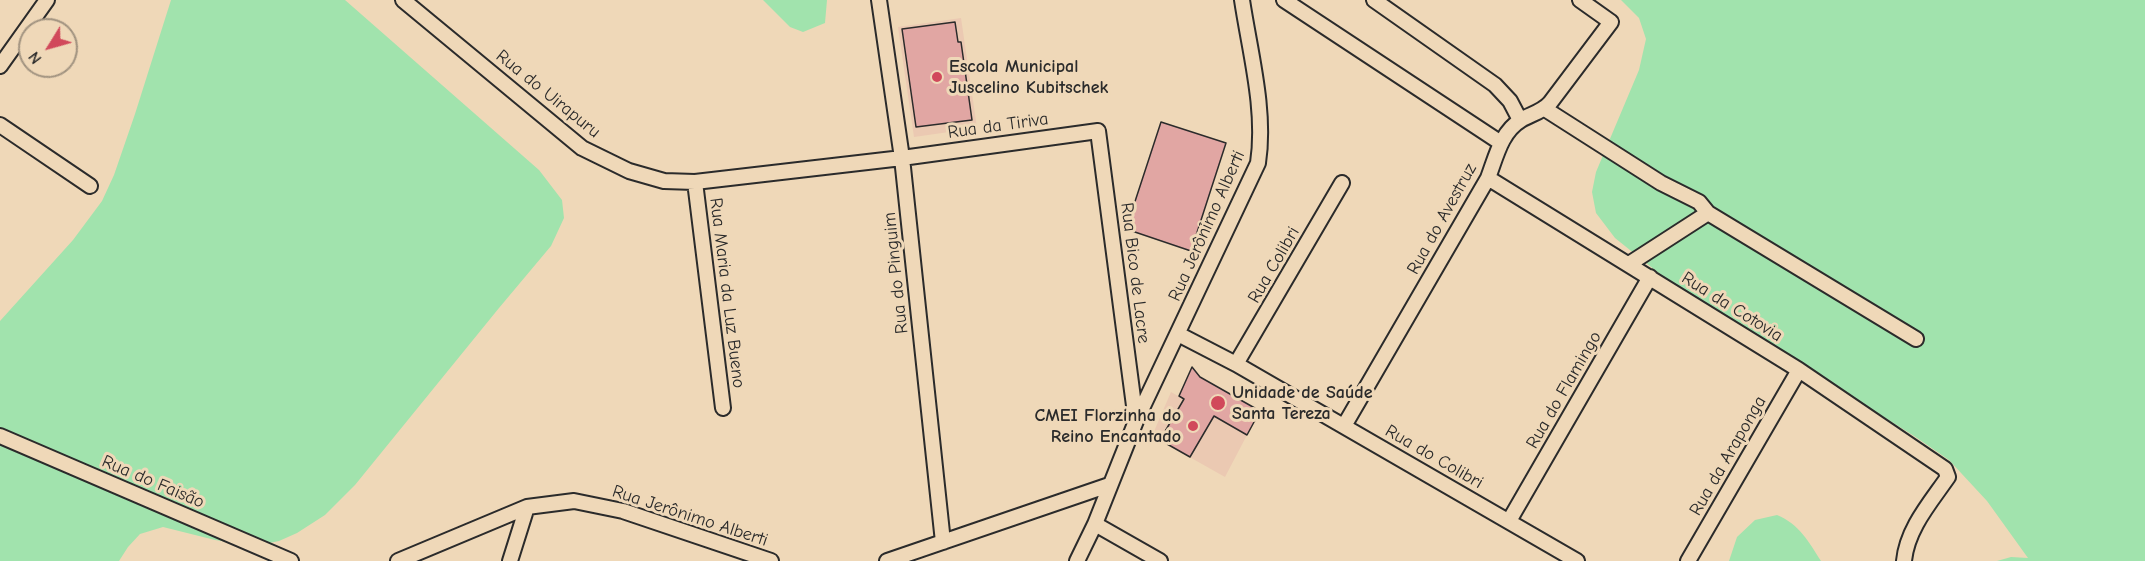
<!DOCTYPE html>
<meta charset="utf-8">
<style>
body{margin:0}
#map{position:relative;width:2145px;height:561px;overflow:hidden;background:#efd8b8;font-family:"Comic Neue",sans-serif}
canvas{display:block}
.north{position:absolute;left:18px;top:18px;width:60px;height:60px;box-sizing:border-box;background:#efd8b8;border:2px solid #a19380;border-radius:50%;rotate:233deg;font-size:16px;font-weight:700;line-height:24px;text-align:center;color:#2b2b2b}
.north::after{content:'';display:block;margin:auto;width:21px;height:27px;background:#d1495b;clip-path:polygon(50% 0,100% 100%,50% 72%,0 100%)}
</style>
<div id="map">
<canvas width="2145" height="561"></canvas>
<div class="north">N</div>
</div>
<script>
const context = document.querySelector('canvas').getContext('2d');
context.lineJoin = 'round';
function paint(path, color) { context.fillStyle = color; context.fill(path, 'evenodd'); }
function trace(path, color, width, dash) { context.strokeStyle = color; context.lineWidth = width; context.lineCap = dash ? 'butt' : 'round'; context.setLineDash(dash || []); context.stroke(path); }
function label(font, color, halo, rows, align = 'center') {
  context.font = font + ' "Comic Neue",sans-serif'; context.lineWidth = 6; context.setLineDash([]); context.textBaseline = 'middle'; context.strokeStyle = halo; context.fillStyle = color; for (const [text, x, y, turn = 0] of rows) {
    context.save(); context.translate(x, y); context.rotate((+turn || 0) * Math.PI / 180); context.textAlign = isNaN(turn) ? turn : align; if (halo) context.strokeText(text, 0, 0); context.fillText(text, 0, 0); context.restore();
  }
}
paint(new Path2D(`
 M961,18L977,128L914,137L898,27Z
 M1171,392L1247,435L1225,477L1152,436Z`), '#ebc9b2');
paint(new Path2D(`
 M171,0H345L539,170L562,200L564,218L551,246L499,308L355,485L325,515L297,533L279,541L255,546L215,540L163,527L140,534L128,547L119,561H0V321L73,240L102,201L114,175L135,114Z
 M763,0H827L825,23L803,32L790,27Z
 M1621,0H2145V561H1997L2011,557L2028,558L1987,501L1949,460L1914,436L1676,287L1615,238L1596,213L1592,192L1596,172L1639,70L1646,39L1639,18Z
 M1777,515C1799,524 1809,542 1821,561H1729L1737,537L1755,520Z`), '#a1e3ad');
const building = new Path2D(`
 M955,22L958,42H961L972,120L916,127L902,29Z
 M1161,122L1226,143L1191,251L1126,229Z
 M1192,367L1200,377L1260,411L1247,435L1214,416L1190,457L1160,440L1184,399L1179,396Z`);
paint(building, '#e1a6a3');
trace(building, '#2b2b2b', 1.5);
const minor = new Path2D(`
 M403,0L582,148L629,171L664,181L695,182L902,158L1098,131L1136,421
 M879,0L902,158L943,542
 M1284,0L1501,143
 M1374,0L1495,85L1510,101L1520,120
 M0,66L47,0
 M1545,109L1661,183L1699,202L1708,213
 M0,125L90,186
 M1488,178L1799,370L1945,469L1948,477C1930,503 1907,529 1904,561
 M695,182L723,408
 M1629,264L1708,213L1916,339
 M1178,334L1236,364L1577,561
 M1236,364L1342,183
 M1344,426L1488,178C1496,157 1501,132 1521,120C1531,114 1542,112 1550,103L1611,22L1580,0
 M0,436L291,561
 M1509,521L1650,277
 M1095,524L1160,561
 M398,561L527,507L574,501L623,511L771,561
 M510,561L527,507
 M887,561L1109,485
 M1077,561L1095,524L1136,421L1258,163C1266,110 1250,53 1242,0
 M1688,561L1799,370`);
trace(minor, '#2b2b2b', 18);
trace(minor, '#efd8b8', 14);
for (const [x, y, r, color] of [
 [937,77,6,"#d1495b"],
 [1218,403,8,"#d1495b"],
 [1193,426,6,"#d1495b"]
]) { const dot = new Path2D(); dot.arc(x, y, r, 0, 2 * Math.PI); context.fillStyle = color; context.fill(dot); trace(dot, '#efd8b8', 2); }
label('bold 18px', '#2b2b2b', '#efd8b8', [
 ["Escola Municipal",949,67],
 ["Juscelino Kubitschek",949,88],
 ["Unidade de Saúde",1232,393],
 ["Santa Tereza",1232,414],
 ["CMEI Florzinha do",1181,416,"right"],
 ["Reino Encantado",1181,437,"right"]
], 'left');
label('18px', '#2b2b2b', '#efd8b8', [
 ["Rua do Uirapuru",548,94,39],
 ["Rua da Tiriva",998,126,-8],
 ["Rua do Avestruz",1442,219,-61],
 ["Rua Jerônimo Alberti",1207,226,-66],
 ["Rua Colibri",1274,265,-60],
 ["Rua do Pinguim",896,273,-96],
 ["Rua Bico de Lacre",1135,273,83],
 ["Rua Maria da Luz Bueno",727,293,83],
 ["Rua da Cotovia",1732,307,32],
 ["Rua do Flamingo",1564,390,-60],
 ["Rua da Araponga",1728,456,-60],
 ["Rua do Colibri",1434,457,30],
 ["Rua do Faisão",153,482,23],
 ["Rua Jerônimo Alberti",690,516,18]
]);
</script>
